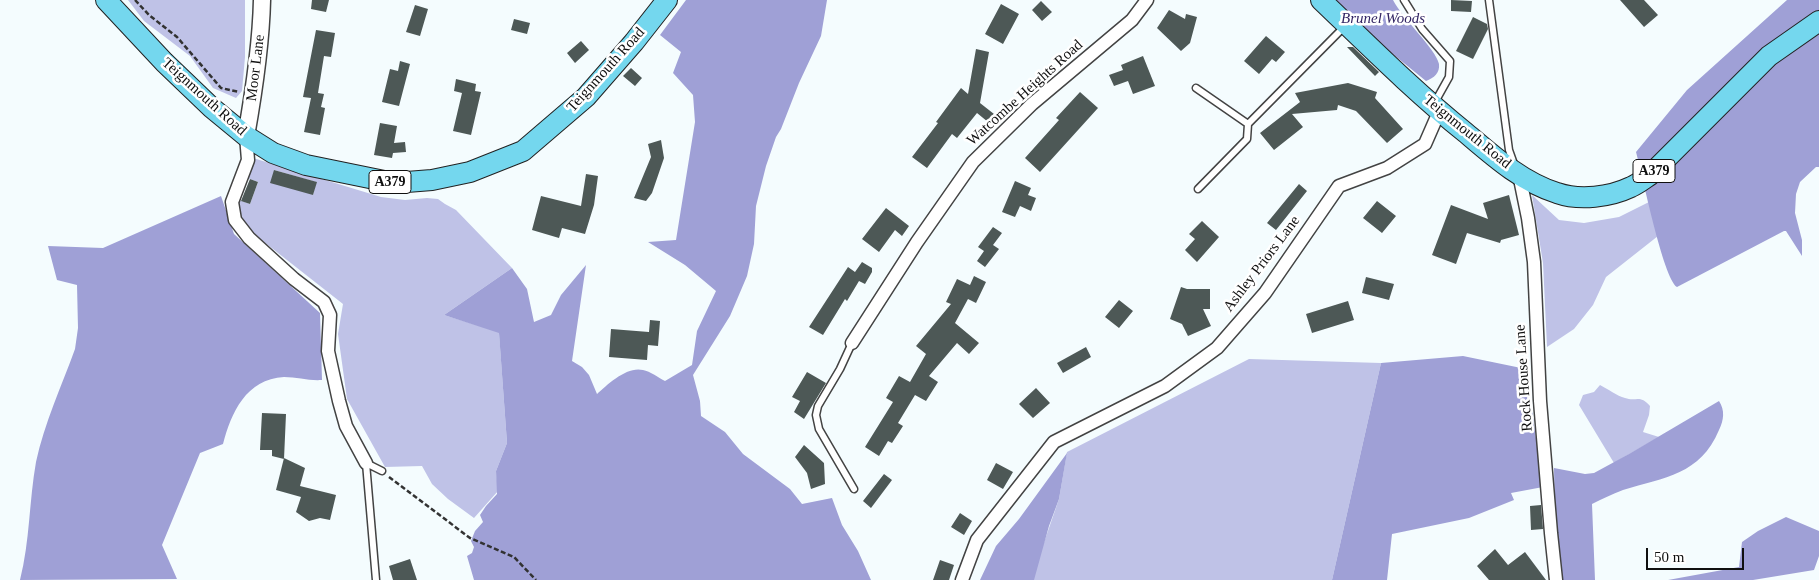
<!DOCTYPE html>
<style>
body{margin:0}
#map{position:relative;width:1819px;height:580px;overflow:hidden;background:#f4fcfe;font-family:"Times New Roman",serif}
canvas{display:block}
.scale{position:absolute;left:1646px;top:548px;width:98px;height:22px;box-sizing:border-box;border:2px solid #101010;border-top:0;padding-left:6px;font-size:15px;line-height:18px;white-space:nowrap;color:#101010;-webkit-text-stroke:4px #fff;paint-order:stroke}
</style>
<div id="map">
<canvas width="1819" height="580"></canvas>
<div class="scale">50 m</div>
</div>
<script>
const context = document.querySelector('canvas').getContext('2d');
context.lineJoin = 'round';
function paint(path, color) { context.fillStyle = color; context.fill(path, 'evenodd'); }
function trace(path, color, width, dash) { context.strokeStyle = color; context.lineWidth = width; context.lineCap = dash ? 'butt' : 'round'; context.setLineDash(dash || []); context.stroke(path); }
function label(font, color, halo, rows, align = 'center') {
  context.font = font + ' "Times New Roman",serif'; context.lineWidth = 5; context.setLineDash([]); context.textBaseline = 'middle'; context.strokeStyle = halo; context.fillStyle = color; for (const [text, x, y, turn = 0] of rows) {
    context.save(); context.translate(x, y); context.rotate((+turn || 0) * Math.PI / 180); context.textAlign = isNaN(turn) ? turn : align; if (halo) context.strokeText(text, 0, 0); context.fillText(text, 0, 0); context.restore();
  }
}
paint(new Path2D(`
 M128,0H245V57L242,91L236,98L213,88L190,56L144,21Z
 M253,158L381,197L405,200L427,198L438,199L445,204L456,210L512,268L444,315L499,332L507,443L496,471L498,491L474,518L448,499L432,484L422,466L385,467L347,399L338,334L343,304L250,231L237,211L236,204ZM274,170L316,182L313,195ZM247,178L258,182L250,204L239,200Z
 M1532,195L1559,220L1584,223L1619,217L1649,202L1658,236L1606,277L1593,305L1574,329L1547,347L1543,263Z
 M1249,359L1381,363L1332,580H1031L1059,499L1067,452Z
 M1600,385C1608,389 1617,396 1625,398C1636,402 1640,394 1650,406L1649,415L1643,432L1659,437L1614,463L1579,405L1583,395L1594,392Z`), '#bfc2e7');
paint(new Path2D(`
 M686,0H827L821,36L799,83L781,129L776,137L766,166L756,206L754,244L747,276L730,316L693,375L700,401L701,416L725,432L743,454L790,489L802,504L832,498L842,525L858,551L871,580H474L467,556L472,553L474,547L471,541L475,531L483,522L480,515L486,506L497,494L496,471L507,443L499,333L444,315L512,268L527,289L534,322L551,315L561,295L586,265L572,361L582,367L589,375L597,394C608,384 627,366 643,370C650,371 659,378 665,381L692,365L697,331L716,291L685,265L648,242L676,240L695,122L693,95L673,73L681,52L660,35Z
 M1335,0H1393C1402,18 1436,49 1439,64C1440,73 1434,78 1426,81L1389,51Z
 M1787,0H1819V167H1816L1800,182L1796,194L1795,213L1802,240V256L1786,231H1784L1677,287C1663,278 1642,173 1636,152L1687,90Z
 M221,196L234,234L320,313L322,380C309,381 297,377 284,377C246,379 231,413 223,444L200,453L162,545L177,579L20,580C30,541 29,501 36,462C44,424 62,385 75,349L78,328L77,285L57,280L48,246L103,248Z
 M1463,356L1526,369L1543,487L1511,493L1514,500L1469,518L1392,534L1387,580H1332L1381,363Z
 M1719,401C1725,410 1724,420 1719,430C1700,475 1665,477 1623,490C1612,494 1602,499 1592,504L1595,580H1561L1555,523L1554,468L1585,474L1594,473L1629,454Z
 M1067,453L1059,499L1049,526L1034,580H980L996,546L1019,519Z
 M1786,517L1819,531V556L1814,570L1753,580H1668L1739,567L1742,542L1758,531Z`), '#9fa0d6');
paint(new Path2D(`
 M312,0H329L326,12L311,9Z
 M1451,0L1472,1L1471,12L1451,11Z
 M1620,0H1644L1658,15L1644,27Z
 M1041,1L1052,12L1042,21L1032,10Z
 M1001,4L1019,14L1003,44L985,34Z
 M415,5L428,9L420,36L406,32Z
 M1169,10L1185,19L1186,14L1197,17L1190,43L1181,51L1157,28Z
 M1473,17L1487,24L1488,29L1473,59L1456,51Z
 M514,19L530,23L527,34L511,30Z
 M316,30L335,33L331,57L324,56L318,93L324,94L321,107L325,108L320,135L304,132L311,98L303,97Z
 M1266,36L1285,52L1276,62L1272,59L1259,74L1244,61Z
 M581,41L589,50L575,63L567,53Z
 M1347,47H1353L1379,72L1375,76Z
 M976,49L989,52L980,103L994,114L988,122L977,113L957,138L952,134L927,168L912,157L938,123L936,122L961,88L968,94Z
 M1143,56L1155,86L1133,94L1128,81L1114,86L1109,75L1123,70L1121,65Z
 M400,61L410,64L399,106L382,102L390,69L398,71Z
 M631,68L642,78L635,86L623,76Z
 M456,79L476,84L475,91L481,92L471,135L453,131L462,93L454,91Z
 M1348,83L1377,92L1375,98L1403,129L1387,143L1356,111L1338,105L1337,110L1292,114L1303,127L1274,150L1260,133L1300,102L1295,93Z
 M1080,92L1098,108L1040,172L1025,158L1059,120L1056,118Z
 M380,123L397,126L394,143L405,142L406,152L393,153L392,158L374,155Z
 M661,140L664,158L652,193L646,201L634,198L651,157L648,144Z
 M274,170L317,182L313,195L270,183Z
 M586,174L598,176L594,205L585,234L562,228L559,238L532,230L541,196L581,206Z
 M250,179L258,182L250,204L241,201Z
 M1015,181L1031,188L1028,195L1036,198L1031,211L1020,206L1015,217L1002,212Z
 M1299,184L1307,191L1276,230L1267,223Z
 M1509,195L1519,235L1501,240L1500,243L1467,233L1456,264L1432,255L1451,205L1488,219L1483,203Z
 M1377,201L1396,216L1382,233L1363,218Z
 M886,208L909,226L902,236L895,230L879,252L862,239Z
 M1202,221L1219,237L1197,262L1185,250L1195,239L1189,234Z
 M993,227L1002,233L993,245L999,249L985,267L977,261L984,251L978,247Z
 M862,262L872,268V272L865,284L859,281L847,301L845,299L823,335L809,327L848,267L855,272Z
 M974,276L986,282L976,303L968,299L955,323L979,343L969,354L957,343L929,376L938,382L926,401L915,395L898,423L903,426L892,443L888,441L879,456L865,447L893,402L886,398L899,376L910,382L926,354L916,346L951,304L946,302L957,279L970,285Z
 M1366,277L1394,284L1389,300L1362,293Z
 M1181,287L1187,289H1210V309H1203L1211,326L1188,336L1182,324L1170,319Z
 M1119,300L1133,311L1119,328L1105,317Z
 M1348,301L1354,320L1312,333L1306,314Z
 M650,320L660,321L658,346L648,345L647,360L609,357L611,329L649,332Z
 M1086,347L1091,357L1063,373L1057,363Z
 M807,372L826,383L804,419L794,412L800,401L792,397Z
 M1036,388L1050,403L1033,418L1019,404Z
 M262,413L286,414L284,459L272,456V450H260Z
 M804,445L824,463L825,484L811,489L807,473L795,457Z
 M284,458L305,468L300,486L336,495L330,520L320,518L309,521L296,512L301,497L276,490Z
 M996,463L1013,472L1003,489L987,480Z
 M884,474L892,480L871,508L863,501Z
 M1541,505L1543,529L1531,530L1530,506Z
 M960,513L972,521L964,535L951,527Z
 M1495,549L1508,565L1525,552L1546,580H1489L1477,566Z
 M410,559L417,580H393L389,566Z
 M940,560L954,565L949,580H933Z`), '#4d5856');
const service = new Path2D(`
 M1404,0L1422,29L1450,61L1449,77L1435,102
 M1489,0L1509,150L1514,164
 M1196,88L1248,124
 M1198,189L1247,139L1248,124L1345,26
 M852,343L840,369L818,406L816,415L819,429L854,489
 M366,463L376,580
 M366,463L382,471`);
const minor = new Path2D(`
 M246,136L248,160L232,202L235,220L249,238L294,279L324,302L330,315L328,351L339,401L346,426L366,463
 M1519,174L1528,218L1534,262L1540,401L1551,533L1556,580
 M852,343L917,242L973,162L1032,104L1132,20L1147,0
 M962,580L977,540L1054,442L1165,386L1217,348L1265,293L1339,186L1387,168L1425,144L1439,112`);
const tertiary = new Path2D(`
 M246,136C254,91 261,46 262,0`);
const primary = new Path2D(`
 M106,0L164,62L212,108L246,136L273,153L306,165L394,183L432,180L470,172L523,151L586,97L634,42L667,0
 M1321,0C1368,45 1415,92 1466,133C1493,156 1522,182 1557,193C1580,201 1610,197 1631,187C1638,184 1644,179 1650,175L1769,56L1819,21`);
trace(service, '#434343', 9);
trace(minor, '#434343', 15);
trace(tertiary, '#434343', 19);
trace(primary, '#212121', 22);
trace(new Path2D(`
 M135,0L149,15L177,37L221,88L239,92
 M389,477L470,538L514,557L536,580`), '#323232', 2.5, [5, 2.5]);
trace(service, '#fff', 6);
trace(minor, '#fff', 12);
trace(tertiary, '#fff', 16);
trace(primary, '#74d7ee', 20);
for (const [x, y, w] of [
 [1654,171,42],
 [390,182,42]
]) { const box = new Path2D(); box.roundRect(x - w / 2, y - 11.5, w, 23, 4); context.fillStyle = '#fff'; context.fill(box); trace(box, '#101010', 1); }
label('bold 14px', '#101010', null, [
 ["A379",1654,171],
 ["A379",390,182]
]);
label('italic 15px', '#322463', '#fff', [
 ["Brunel Woods",1383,19]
]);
label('15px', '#101010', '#fff', [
 ["Moor Lane",256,68,-83],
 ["Teignmouth Road",606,70,-48],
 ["Watcombe Heights Road",1025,93,-42],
 ["Teignmouth Road",204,97,42],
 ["Teignmouth Road",1467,132,39],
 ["Ashley Priors Lane",1262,264,-53],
 ["Rock House Lane",1524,378,-94]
]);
</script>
